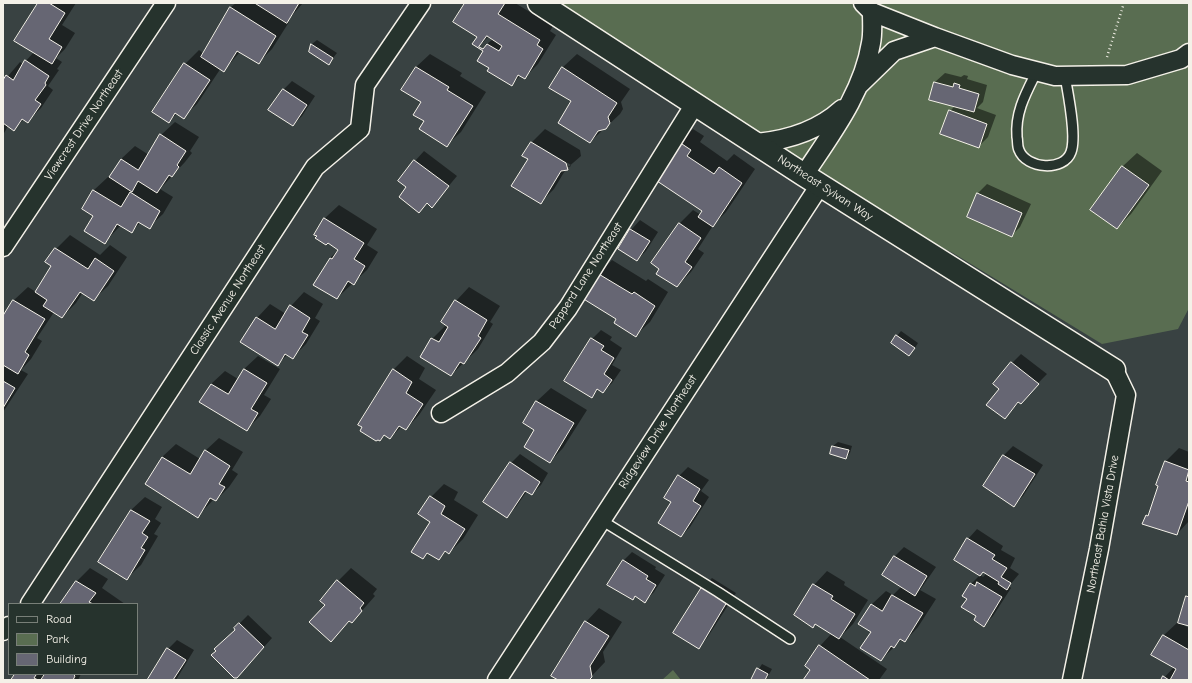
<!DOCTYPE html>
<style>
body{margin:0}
#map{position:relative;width:1192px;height:683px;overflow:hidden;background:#394242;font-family:"Comic Neue",sans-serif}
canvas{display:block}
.frame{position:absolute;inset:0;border:4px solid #f4f1e8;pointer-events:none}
.legend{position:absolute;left:8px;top:603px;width:130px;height:72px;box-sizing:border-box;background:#26332d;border:1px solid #787f78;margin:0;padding:5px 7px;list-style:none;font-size:12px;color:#f4f1e8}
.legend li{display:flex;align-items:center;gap:8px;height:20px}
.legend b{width:20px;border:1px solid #787f78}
</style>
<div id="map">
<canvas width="1192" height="683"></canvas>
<div class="frame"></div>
<ul class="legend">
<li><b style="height:5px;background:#26332d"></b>Road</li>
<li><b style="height:11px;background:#596d51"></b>Park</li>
<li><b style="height:11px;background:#666673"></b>Building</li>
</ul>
</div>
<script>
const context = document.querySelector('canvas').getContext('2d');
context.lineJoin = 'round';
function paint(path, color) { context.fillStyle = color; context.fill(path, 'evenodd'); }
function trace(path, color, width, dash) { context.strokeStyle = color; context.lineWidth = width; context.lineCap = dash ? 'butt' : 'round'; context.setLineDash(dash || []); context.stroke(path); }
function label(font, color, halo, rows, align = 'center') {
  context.font = font + ' "Comic Neue",sans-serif'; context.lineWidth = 3; context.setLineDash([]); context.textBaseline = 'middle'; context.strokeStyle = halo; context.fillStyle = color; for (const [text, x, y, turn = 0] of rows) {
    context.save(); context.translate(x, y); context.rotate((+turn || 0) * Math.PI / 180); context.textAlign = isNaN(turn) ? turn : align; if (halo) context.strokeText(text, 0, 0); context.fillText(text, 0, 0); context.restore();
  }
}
paint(new Path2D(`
 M542,3H1189V308L1178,329L1102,344L953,253L848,202Z
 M673,670L681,680H662Z`), '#596d51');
paint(new Path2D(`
 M39,3H76L62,25L75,33L65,49L56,58L62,62L57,69L59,70L48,86L53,90L41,108L27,122L24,119L14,129L8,126L3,135V82L20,62L23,64L34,52Z
 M236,3H303L287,21L289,22L272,49L258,63L241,51L224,70L221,68L197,104L183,117L177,113L169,122L185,64L199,50L204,54L231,7Z
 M466,3H515L553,26L550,31L556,35L538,64L524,78L521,75L512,84L490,67L487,44L493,39L489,36L478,47V37Z
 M317,40L337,53L329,63L310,52L312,44Z
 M430,54L462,73L460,76L486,92L461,132L447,145L422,102L403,89L416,67Z
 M577,54L630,89L621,102L623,109L620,114L590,142L573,101L550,87L563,67Z
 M945,73L961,77L964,75L968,76L967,79L987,85L983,102L977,108L996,115L988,137L979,146L950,111L955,106L931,99L935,82Z
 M292,81L315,96L302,116L293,125L283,90Z
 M175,122L199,137L190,151L192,153L185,162L160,189L173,197L163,214L149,227L141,222L132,231L121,225L105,242L95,216L83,208L94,190L108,177L110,178L121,159L135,146L149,155L161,135Z
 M545,129L580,150L581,156L566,169L554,189L541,202L529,158L524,155L532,142ZM539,146L571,165L570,167L539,148Z
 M693,129L704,136L700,142L727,161L734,154L755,169L726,212L714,224L698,249L704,253L691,272L677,286L661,269L652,263L680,223L693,210L701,215L703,211L679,142Z
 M424,151L457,176L432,206L428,203L419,211L408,187L415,161Z
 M1137,153L1162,171L1131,214L1117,228L1092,210L1123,166Z
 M987,184L1031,204L1020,227L1011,236L968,217L978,193Z
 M339,205L377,229L367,245L378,252L367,270L337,298L314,284L330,258L339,249L315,234L325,218Z
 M640,220L658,232L646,251L637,260L631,230Z
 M70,235L100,255L110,245L127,257L108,286L94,299L83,292L76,303L62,317L54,312L37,338L42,341L31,359L21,370L28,374L3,412V317L14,300L28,287L36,292L53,265L56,249Z
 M612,260L646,281L648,279L668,292L650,322L636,335L618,319L598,274Z
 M469,287L500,306L490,322L493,324L478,349L451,375L432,339L446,325L456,301Z
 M304,292L323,304L315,318L320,321L306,344L293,357L288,354L278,364L257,318L270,304L286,314L291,306Z
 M601,330L612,337L610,340L622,348L612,365L621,370L612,383L603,392L599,389L591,397L565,380L592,339Z
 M901,331L918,343L913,351L897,336Z
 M1021,354L1047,374L1005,417L1001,389L1012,363Z
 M258,356L280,369L264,395L271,399L260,416L246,430L201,402L211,384L225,371L238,379L244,369Z
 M407,356L425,368L419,379L436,390L419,415L406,429L402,426L390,438L385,434L379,440L393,370Z
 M551,388L587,410L563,448L550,462L536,430L524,423L537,401Z
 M219,438L243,452L232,470L238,474L229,487L216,500L214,499L198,516L162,457L176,444L200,459L205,451Z
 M838,442L852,446L850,453L846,458L831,453L833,446Z
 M1013,446L1043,465L1023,496L1014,505L984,486L1004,455Z
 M1179,448L1189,452V521L1177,534L1147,516L1151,512L1165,462Z
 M520,454L548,473L541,485L532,494L527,491L516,507L507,516L511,463Z
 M688,467L709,480L701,491L709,497L690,527L681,536L672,501L679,476Z
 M444,484L458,492L454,500L478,515L463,539L449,553L446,551L439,559L429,553L423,558L431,522V497Z
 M145,497L162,507L155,519L161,523L154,534L158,536L141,565L127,578L131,510Z
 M977,529L1003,546L1001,550L1015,558L1010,568L1019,574L1009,586L1011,588L993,616L984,625L975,620L977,616L963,607L968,599L964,596L971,584L980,575L955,560L968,539ZM983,571L987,573L983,577L980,575Z
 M904,547L936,567L920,590L936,599L918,627L905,641L902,639L881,660L872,632L860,624L872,604L886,591L893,595L902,586L883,575L895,556Z
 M632,552L656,567L655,569L665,575L654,592L645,601L636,596L633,599L623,561Z
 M90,568L108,579L102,588L125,604H62L77,581Z
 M351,568L377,589L373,594L375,596L352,622L350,621L331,640L326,604L338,581Z
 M827,571L845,582L844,585L868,600L853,624L840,637L887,669L879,680H804L812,670L806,666L820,646L832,633L816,623L813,626L814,585Z
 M712,578L736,593L707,638L698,648L703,587Z
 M1189,595V625L1180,623L1189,628V680H1162L1174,667L1153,654L1164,635L1178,622L1179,623Z
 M599,608L622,622L603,652L605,662L588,680H560L586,622Z
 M248,615L272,638L246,667L235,628Z
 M177,640L194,650L176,680H151L168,649Z
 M762,664L772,669L766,680H752Z
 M16,674H81L78,680H12Z`), '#0007');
const building = new Path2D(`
 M38,3H49L65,13L49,39L62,47L52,64L14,41Z
 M255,3H299L287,23Z
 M465,3H505L498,14L540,40L537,45L543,49L525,79L518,75L512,86L487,71L489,68L477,61L483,51L472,44L477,37L453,22ZM487,36L502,46L499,51L487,44L483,49L479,47Z
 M230,7L276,36L259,64L237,51L224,72L201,57Z
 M311,44L333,58L329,65L309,52Z
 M25,60L49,76L45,83L46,85L35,100L41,104L28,123L22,119L14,131L3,123V80L6,75L13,80Z
 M184,63L210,80L184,119L175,113L169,123L152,112Z
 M416,67L449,87L447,90L473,106L447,147L419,129L424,121L413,115L421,102L401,90Z
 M562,67L617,103L608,117L610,123L606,129L598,131L590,143L558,123L571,101L549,88Z
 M934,82L953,87L954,83L960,85L959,88L979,94L974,112L929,100Z
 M283,89L307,105L293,126L268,110Z
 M949,110L987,124L979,148L940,134Z
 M160,134L186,151L177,165L179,167L172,177L169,175L157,193L138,181L132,192L109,177L121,159L138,170Z
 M531,142L566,163L568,170L561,171L541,204L511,186L528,159L522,156Z
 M679,142L691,150L687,156L714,174L719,167L742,183L713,227L698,217L702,211L654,179Z
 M414,160L449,186L432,208L427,203L419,213L399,197L406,187L398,181Z
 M1122,166L1149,185L1117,229L1090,210Z
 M93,190L121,207L130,192L160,211L150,229L138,222L132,233L117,224L105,244L84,231L93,216L82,209Z
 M977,193L1022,213L1012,237L967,217Z
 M324,218L364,243L354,259L365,266L354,285L348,281L337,299L313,285L330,258L332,259L338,250L328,243L326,245L315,238L317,236L314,235Z
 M679,223L701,238L685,262L692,267L677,287L656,274L659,269L651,263Z
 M630,229L650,241L637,261L618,249Z
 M55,248L88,269L95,258L114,271L94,301L80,292L62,318L43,306L47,300L35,292L51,266L45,262Z
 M597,273L632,294L634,292L655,306L636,337L614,323L616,319L582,298Z
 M13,300L45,319L25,352L29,355L18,374L3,365V316Z
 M455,300L487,320L478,336L481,338L464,364L460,362L451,376L420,357L431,338L439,342L448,327L441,322Z
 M290,305L310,318L302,332L308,335L293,359L285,354L278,366L240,342L256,317L275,329Z
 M896,335L915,348L909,356L891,343Z
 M591,338L604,346L601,350L614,358L604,374L612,380L603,393L597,389L592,398L564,381Z
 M1011,362L1039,384L1021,404L1018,402L1005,419L986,405L999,389L993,384Z
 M244,369L267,383L251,409L258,413L247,431L199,402L211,384L228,394Z
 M393,369L412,382L406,393L423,404L406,430L399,426L390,439L384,435L380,441L378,440L376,441L360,431L362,427L358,425Z
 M3,381L15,388L3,408Z
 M536,401L574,423L550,463L524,447L534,430L523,423Z
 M832,446L849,450L846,459L830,454Z
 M205,450L230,466L219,484L225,487L216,501L210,498L198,518L145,484L162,457L190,474Z
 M1003,455L1035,474L1014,507L983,486Z
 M1165,461L1189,470L1186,481L1189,482V501L1177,535L1142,524L1146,515L1148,516L1158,486L1156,485Z
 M510,462L540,482L532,495L525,491L507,518L483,502Z
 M678,475L700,489L693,501L701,506L681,537L658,523L671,502L664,498Z
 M430,496L445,506L441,514L465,529L449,554L445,551L439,560L427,553L423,559L411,552L430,522L418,514Z
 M131,510L150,521L142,533L148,537L141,548L145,550L127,580L98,562Z
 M967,538L995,555L992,559L1007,568L1001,577L1011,583L1007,590L998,584L999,582L983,572L980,576L954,560Z
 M894,556L927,576L915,596L882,575Z
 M623,560L648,576L646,579L656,585L645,603L635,596L633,600L607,585Z
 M337,580L364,603L360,608L362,611L352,623L349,621L331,642L309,622L325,605L320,601Z
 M76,581L96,593L89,602L93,604H60Z
 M977,582L1002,597L984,627L974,620L976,616L961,607L967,599L962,596L970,583L975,586Z
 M813,584L833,596L831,599L855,614L839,639L815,624L813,628L794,615Z
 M702,587L727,602L699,649L673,633Z
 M892,595L923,613L905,642L900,639L894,648L891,646L881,661L860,648L871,632L858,624L871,604L882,611Z
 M1186,596L1189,597V626L1178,623Z
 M585,621L609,636L590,666L592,677L589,680H558L551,676Z
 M239,623L264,647L237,678H234L211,655L216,651L214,649L235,630L234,628Z
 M1163,635L1189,650V680H1170L1176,669L1151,655Z
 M819,645L870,680H803L810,670L805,666Z
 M167,648L186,660L173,680H149L148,679Z
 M757,668L768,674L765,680H751Z
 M15,674H34L36,675L34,678L38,680H11Z
 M45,674H73L75,676L73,680H41Z
 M1163,676L1169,680H1161Z`);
paint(building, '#666673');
trace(building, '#f4f1e8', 1);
const lane = new Path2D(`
 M1037,71C1026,93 1015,112 1017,137C1018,141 1017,146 1019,150C1026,169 1064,172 1071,152C1077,136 1068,94 1065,76
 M601,520L718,592L790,639`);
const street = new Path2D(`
 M872,12L935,37
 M859,85L894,51L935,37L1012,65L1055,76L1127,75L1181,59L1189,53
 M757,143C788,140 819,130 842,109
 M804,175C831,134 863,93 871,43C873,34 872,22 872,12L863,3
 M3,247L166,3
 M441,413L507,373L542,342L568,308L695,104
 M30,604L315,167L360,129L365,85L421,3
 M3,631L9,626
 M497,680L820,185
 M1072,680L1099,549L1126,395L1114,370`);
const secondary = new Path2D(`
 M539,3L804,175L1114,370`);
trace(lane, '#f4f1e8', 12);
trace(street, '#f4f1e8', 21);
trace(secondary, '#f4f1e8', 25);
trace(new Path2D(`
 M1107,57L1124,3`), '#f4f1e8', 2.5, [1, 3]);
trace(lane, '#26332d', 9);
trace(street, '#26332d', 18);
trace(secondary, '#26332d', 22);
label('12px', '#f4f1e8', '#26332d', [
 ["Viewcrest Drive Northeast",84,125,-56],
 ["Northeast Sylvan Way",825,188,33],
 ["Pepperd Lane Northeast",586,276,-57],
 ["Classic Avenue Northeast",228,300,-57],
 ["Ridgeview Drive Northeast",658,432,-57],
 ["Northeast Bahia Vista Drive",1103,524,-80]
]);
</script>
